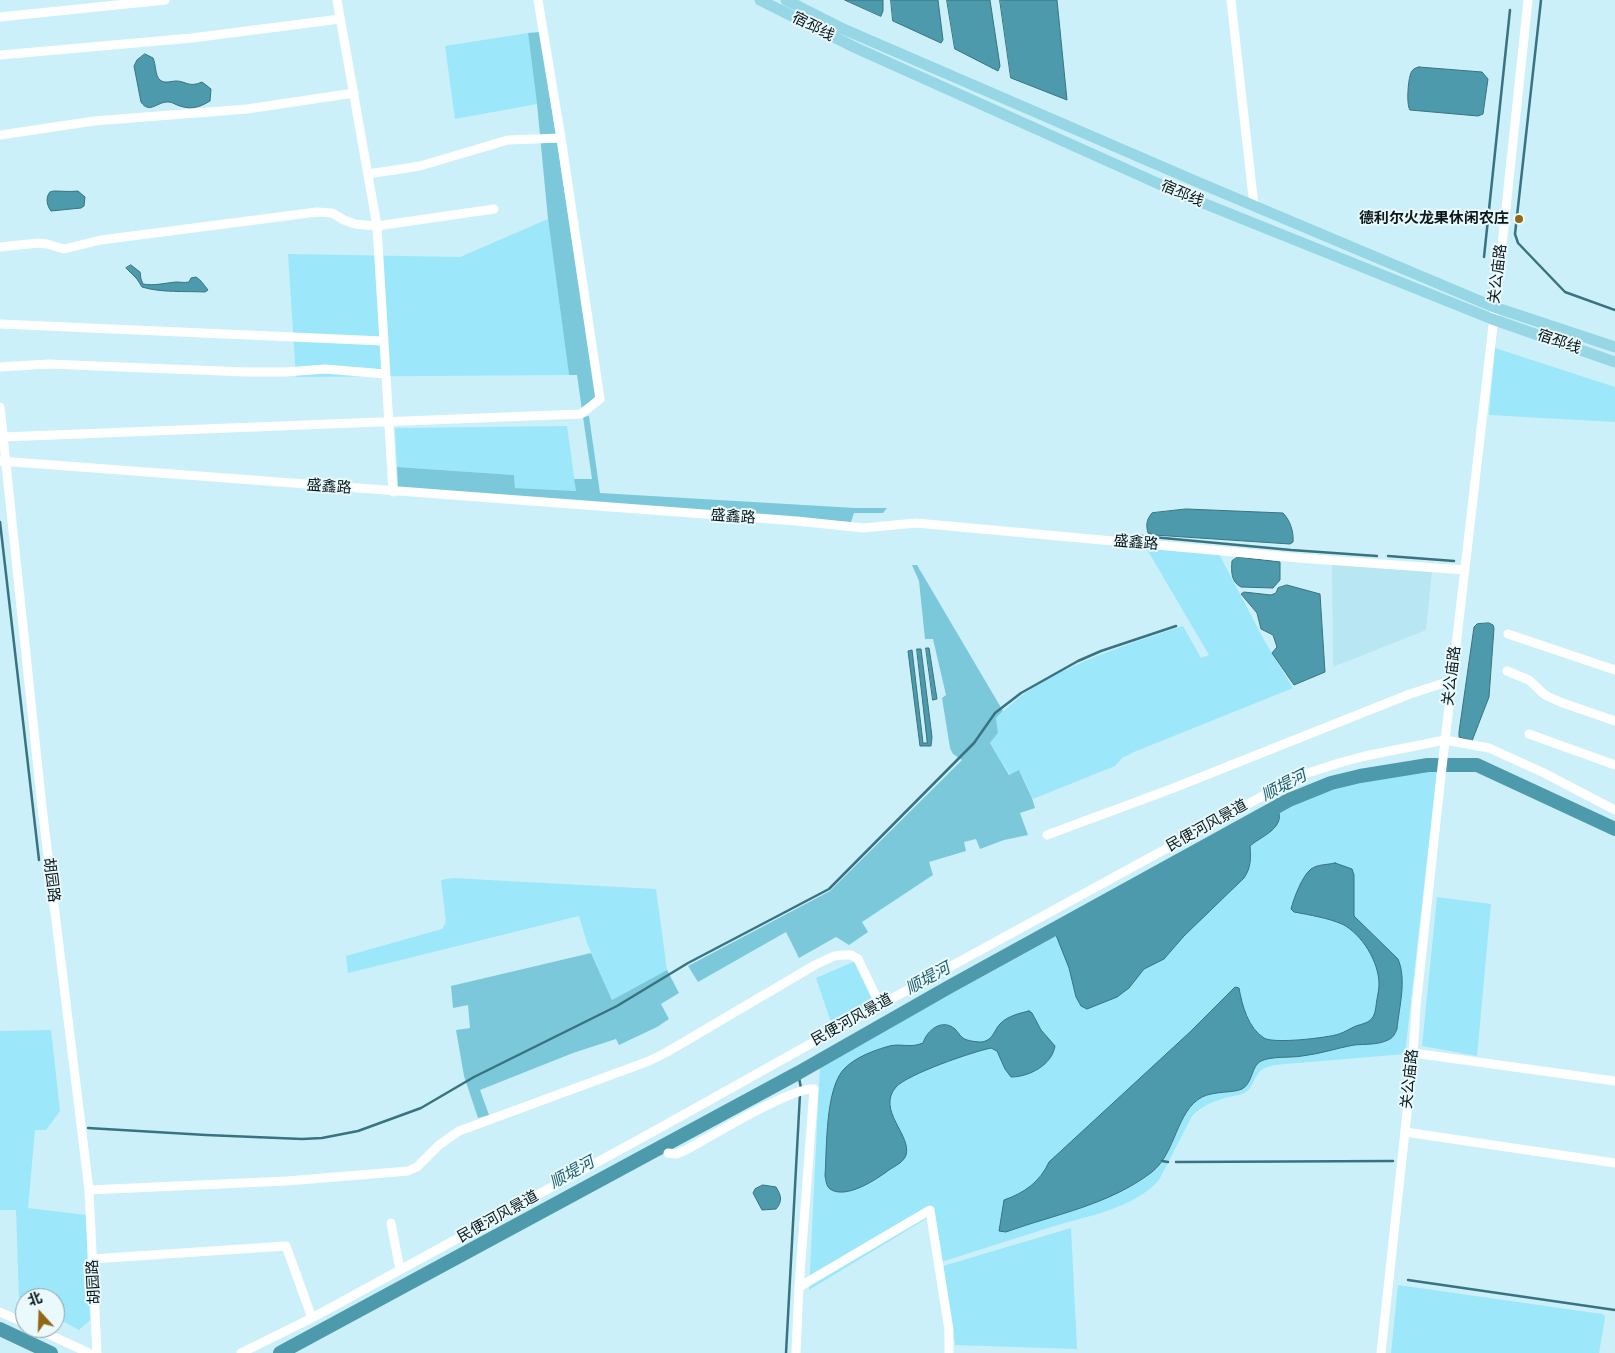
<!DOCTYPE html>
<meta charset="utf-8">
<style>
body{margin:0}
#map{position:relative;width:1615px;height:1353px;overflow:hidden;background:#cbf0f9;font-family:"Fira Sans","Noto Sans SC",sans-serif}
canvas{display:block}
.north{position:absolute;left:15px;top:1288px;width:50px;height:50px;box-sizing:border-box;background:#eaf9fc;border:1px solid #909fa2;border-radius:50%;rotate:340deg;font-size:14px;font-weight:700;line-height:20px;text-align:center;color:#0a181b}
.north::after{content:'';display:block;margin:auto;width:18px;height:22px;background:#936812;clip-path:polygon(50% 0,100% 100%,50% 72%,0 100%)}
</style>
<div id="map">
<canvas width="1615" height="1353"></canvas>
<div class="north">北</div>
</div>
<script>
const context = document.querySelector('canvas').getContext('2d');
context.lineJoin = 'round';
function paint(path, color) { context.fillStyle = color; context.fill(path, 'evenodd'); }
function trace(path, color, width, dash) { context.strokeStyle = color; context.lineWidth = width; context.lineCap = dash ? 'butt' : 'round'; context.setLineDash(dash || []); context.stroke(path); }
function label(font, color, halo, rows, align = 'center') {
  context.font = font + ' "Fira Sans","Noto Sans SC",sans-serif'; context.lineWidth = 4; context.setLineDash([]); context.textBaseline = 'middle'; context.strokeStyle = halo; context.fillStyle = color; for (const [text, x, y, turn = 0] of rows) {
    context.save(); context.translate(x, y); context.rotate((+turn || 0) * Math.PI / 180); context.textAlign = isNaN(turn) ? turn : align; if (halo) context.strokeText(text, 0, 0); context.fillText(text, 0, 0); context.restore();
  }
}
paint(new Path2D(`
 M1332,564L1432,571L1426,630L1333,667Z`), '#b8e6f2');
paint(new Path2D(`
 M528,33L537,104L455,119L445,46Z
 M548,219L569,375L296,377L288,254L460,257Z
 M1495,348L1615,387V422L1489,415Z
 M567,426L576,491L515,488L514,475L397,467L395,428Z
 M1145,546L1218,552L1264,640L1293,688L1134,752L1122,758L1115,766L1033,799L1020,771L1010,775L990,743L998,733L996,718C1005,710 1015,700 1025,693C1073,661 1129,644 1183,626L1201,658L1209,655Z
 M1428,770L1437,771L1405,1054L1274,1065C1271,1066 1266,1067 1263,1069C1253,1075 1254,1089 1244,1093C1241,1095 1237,1095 1233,1096C1216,1100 1204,1104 1192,1116L1159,1180C1133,1209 1087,1216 1051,1227C1015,1239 978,1250 941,1262L934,1214L809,1290L820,1066L1308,798C1347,784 1387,774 1428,770Z
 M452,878L656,889L667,970L612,1000L587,943L579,916L348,973L346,956L442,929L446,922L441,880Z
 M1437,897L1491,904L1477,1056L1422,1046Z
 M853,962L856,963L877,1004L833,1028L816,978Z
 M51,1030L60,1111L46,1130H35L28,1208L86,1215L90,1320L79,1330L55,1317V1298H25V1301L19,1298L16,1210H0V1031Z
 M1071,1228L1077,1349L955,1345L943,1266Z
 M1398,1285L1602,1314L1604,1315L1605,1318L1599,1353H1391Z`), '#9de7fa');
paint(new Path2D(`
 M540,32L596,396L582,410L577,375H569L548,219L537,104L528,33Z
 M589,416L600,493L855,508H887L883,513H854L851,522L398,487L397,467L514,475L515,488L576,491L574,479H592L583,417Z
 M912,565H917L1003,711L996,718L998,733L990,743L1009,775L1019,770L1032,798L1035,808L1020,813L1028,835L1004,840L980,849L976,839L964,842L966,851L929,862L933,875L862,922L868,932L849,945L836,937L799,958L786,932L698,982L688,966L830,891L962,760L953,754L950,748L942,698L946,695L933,639H925L919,581Z
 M591,953L612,1000L667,970L679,993L661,1004L669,1019L657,1027L619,1045L616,1039L573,1053L480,1090L489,1115L478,1118L464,1076L456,1030L470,1028L468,1005L453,1008L451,986Z`), '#7bc8db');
const water = new Path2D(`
 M845,0H883V11L881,16Z
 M891,0H938L943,40L941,43L893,21Z
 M947,0H990L1000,66L998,71L955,49Z
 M1000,0H1057L1067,100L1011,78Z
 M145,54L153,58C156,64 155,76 160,80C165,84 171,81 176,81C186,81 189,88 202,82L211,89L210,101C200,107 192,110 180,106C176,105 172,102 169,102C157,101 150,115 141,102L134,66L137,60Z
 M1419,67L1482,72L1488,79L1483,114L1478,116L1410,110C1406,105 1408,76 1412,71C1414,68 1416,68 1419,67Z
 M54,191C63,191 69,192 78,191L85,197L84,206L81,208L51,211C47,206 45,197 50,192Z
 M131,265L140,272L141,279L143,284C155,286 165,283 176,282C181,282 184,283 189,282L191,278L196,277C201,280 204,285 208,290L205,292C185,291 162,293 142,287L137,279L126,268Z
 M1186,509L1283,513C1290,520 1294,532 1293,542L1290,544L1154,535L1148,533C1146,525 1146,520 1152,513Z
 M1238,557L1280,562V580L1273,588L1241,587C1231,582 1231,571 1232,561Z
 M1287,585L1320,594L1325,672L1294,685L1272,653L1277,647L1273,635L1261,629L1257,613L1241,594L1244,592L1271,595L1276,593L1278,588Z
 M1489,623L1493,625L1494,628L1489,697L1472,741L1459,737V732L1474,627L1477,624Z
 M926,648H929L937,699L933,700Z
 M917,649H921L932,737L931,746H920L908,651L912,650L923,743H927Z
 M1279,813C1283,829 1260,837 1250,846C1251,858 1251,868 1244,878L1184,936L1164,959L1144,969L1129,988L1117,997L1087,1009L1081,1006L1076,997L1069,968L1056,935Z
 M1335,863L1352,869L1354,875V916L1398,959C1407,980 1399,1007 1397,1029C1395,1034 1393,1038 1388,1040C1378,1045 1365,1044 1354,1045C1337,1048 1320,1054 1302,1056C1291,1058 1271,1056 1261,1061C1251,1066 1253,1083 1242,1089C1234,1093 1214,1091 1202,1097C1176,1111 1176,1153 1152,1172C1109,1205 1056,1214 1006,1232L999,1231L1004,1200C1024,1193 1040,1182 1049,1162L1190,1032L1235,987L1239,988C1242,1005 1248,1028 1264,1038C1273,1044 1327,1038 1339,1034C1345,1032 1351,1028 1356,1026C1362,1024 1369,1023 1373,1017C1376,1012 1376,1004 1377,999C1378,994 1379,988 1379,984C1379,962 1362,934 1342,924C1328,918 1310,915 1294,912L1291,909C1294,898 1302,876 1311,869C1318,864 1327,865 1335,863Z
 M1029,1011L1032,1013L1041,1030L1055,1046C1052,1065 1029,1077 1011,1077L1005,1069L997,1051L991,1048C972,1052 908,1074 896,1087C876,1110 912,1135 906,1155C904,1162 895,1166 889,1170C877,1179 846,1200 830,1189C826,1186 826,1180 825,1176C827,1148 825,1087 845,1068C855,1058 872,1051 886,1047C900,1042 909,1049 923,1043C927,1030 942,1018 955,1029C958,1032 960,1036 963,1038C967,1041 977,1042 982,1042C994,1040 994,1029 1001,1023C1008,1016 1020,1013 1029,1011Z
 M763,1185L776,1187C781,1195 783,1201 776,1209L762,1210L753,1193L755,1189Z`);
paint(water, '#4d9aac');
trace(water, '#397380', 1);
trace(new Path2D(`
 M1541,0L1515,234L1518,243L1565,292L1615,310
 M1484,257L1510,10
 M0,522L39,860
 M1142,536L1291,550L1377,556
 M1388,556L1454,561
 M798,1073L801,1088
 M88,1128L206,1135L302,1139L322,1138L358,1131L421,1108L474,1077L617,1006L688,963L829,889L974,743L995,713L1021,693L1078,661L1101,651L1176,626
 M1162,1161L1168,1162
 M1176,1162L1393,1161
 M1408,1280L1615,1310
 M786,1353L800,1094`), '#397380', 2.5);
trace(new Path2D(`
 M0,1329L51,1353
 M280,1353L798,1073L949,987L1289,800L1331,783L1360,776L1428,765H1477L1615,829`), '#4d9aac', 14);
trace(new Path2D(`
 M337,0L377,226L393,492
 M1231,0L1254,206
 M0,17L165,0
 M0,55L192,38L340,19
 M0,135L94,121L247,109L354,93
 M368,174L420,166L508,140L561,138
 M0,247L38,243L47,244L64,249L101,240L317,212L332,213L344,220L355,224L377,226L494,209
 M0,324L383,341
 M0,367L48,364L246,372H285L325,369L385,374
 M0,407L42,807L89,1190L97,1353
 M3,437L581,414L600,399L561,138L538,0
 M0,461L797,521L863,528L916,523L1299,558L1465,570
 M1508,634L1615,670
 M1507,671L1529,680L1545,695L1560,702L1615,721
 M1529,734L1615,765
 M1047,835L1171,789L1410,694L1444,683H1451
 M1413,1053L1615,1081
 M1405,1132L1615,1163
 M668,1153L676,1154L686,1150C710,1137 791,1087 814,1089L799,1287L796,1353
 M89,1190L287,1181L408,1171L417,1167L439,1145L459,1131L649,1061L667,1052L815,965L834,956L843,955H851L858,959L880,1005
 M391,1223L400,1270
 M92,1259L286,1246L312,1318
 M799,1287L930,1210L949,1330V1353
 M0,1312L25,1323
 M35,1328L89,1353
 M241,1353L312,1318L658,1129L880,1005L1281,786L1308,773L1339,763L1365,756L1445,740L1489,748L1544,773L1615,810
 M1381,1353L1413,1057L1416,1007L1441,776L1500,265L1528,0`), '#fff', 9);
trace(new Path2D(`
 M760,0L856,48L1188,197L1492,319L1615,362
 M786,0L841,28L1195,181L1494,307L1615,347`), '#96d6e5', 11);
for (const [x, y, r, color] of [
 [1519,219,5,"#936812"]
]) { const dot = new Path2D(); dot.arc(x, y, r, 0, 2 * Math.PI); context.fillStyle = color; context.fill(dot); trace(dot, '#eaf9fc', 2); }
label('15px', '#0a181b', '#eaf9fc', [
 ["宿邳线",813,27,27],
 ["宿邳线",1182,194,23],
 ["关公庙路",1498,274,-83],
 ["宿邳线",1559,342,19],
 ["盛鑫路",329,487,4],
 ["盛鑫路",733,517,4],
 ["盛鑫路",1136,543,5],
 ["关公庙路",1452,676,-83],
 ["民便河风景道",1207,826,-29],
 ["胡园路",51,880,83],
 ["民便河风景道",852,1020,-29],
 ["关公庙路",1410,1079,-84],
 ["民便河风景道",498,1217,-29],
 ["胡园路",94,1282,-93]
]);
label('bold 15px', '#0a181b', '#eaf9fc', [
 ["德利尔火龙果休闲农庄",1509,219]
], 'right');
label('italic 16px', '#1d5c6a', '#eaf9fc', [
 ["顺堤河",1284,786,-27],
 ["顺堤河",928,979,-29],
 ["顺堤河",572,1173,-29]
]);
</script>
